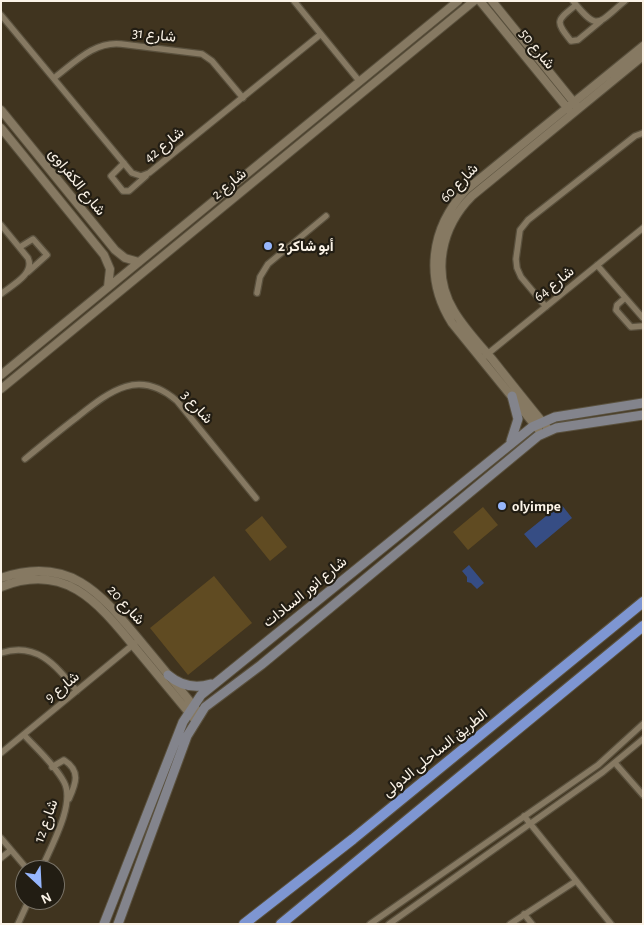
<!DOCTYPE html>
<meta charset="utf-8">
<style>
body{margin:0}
#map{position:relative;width:644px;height:925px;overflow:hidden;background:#40341f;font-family:"Alegreya Sans",sans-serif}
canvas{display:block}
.frame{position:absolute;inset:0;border:2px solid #fbf3e7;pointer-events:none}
.north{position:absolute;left:15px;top:860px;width:50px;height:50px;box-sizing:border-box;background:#221d13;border:1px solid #797368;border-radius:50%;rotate:155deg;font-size:14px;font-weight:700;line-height:20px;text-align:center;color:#fbf3e7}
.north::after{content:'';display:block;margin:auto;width:18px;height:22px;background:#96b6fd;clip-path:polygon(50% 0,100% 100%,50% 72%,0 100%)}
</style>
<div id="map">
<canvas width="644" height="925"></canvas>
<div class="frame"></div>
<div class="north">N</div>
</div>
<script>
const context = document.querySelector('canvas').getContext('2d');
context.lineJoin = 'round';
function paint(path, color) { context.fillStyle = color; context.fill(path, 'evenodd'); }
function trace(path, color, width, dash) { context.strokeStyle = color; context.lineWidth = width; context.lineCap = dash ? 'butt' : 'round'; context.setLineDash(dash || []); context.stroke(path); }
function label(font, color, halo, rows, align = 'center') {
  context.font = font + ' "Alegreya Sans",Vazirmatn,sans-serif'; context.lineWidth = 4.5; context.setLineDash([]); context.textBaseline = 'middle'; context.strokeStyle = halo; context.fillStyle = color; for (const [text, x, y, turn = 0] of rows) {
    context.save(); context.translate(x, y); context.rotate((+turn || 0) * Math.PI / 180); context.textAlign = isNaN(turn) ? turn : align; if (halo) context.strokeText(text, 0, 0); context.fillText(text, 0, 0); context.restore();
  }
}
paint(new Path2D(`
 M483,507L498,525L468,550L453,532Z
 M262,516L287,547L270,561L245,530Z
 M214,576L252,623L188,675L150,628Z`), '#604b22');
paint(new Path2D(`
 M561,504L572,518L536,548L524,534Z
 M469,565L484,583L477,589L471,583L467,582V577L462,571Z`), '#364d84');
const minor = new Path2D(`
 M294,1L360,82
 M573,1C598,32 597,24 625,1
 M576,5C556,21 555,21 571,41L578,40L601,21
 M1,15L132,173L141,176L149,173L321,34
 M54,78C74,63 94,41 121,44L202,54L212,61L243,98
 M124,163L111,176L123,191H129L146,176
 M1,225L28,258C35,274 12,285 1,294
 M20,247L33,239L47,255L28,272
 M597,265L643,318
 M257,293L260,277L268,264L326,216
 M625,298L617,305L616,310L631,327L643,326
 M546,307L521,277L517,268L516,259L520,230L528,220L635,136L643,133
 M485,356L643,228
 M25,459C42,445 59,431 76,418C109,392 138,367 177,401L256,498
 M1,653C37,641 56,666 77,691
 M24,735C37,749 55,765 64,782C76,804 50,848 41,870
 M1,753L135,643
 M615,763L643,795
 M52,767L64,760C81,771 76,783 69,799
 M524,816L611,924
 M1,838L28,870
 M1,858L11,850
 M524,914L532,924
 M18,924L29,900
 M370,924L598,765L643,724
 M389,924L603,772L643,739
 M510,924L576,881`);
const tertiary = new Path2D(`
 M480,1L569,110
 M492,1L576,105
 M1,110L115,250L125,258L139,262
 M1,128L104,255L110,269L108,287
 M1,375L458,1
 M1,389L474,1
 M538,429L452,323C424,279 430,228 466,190L643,46
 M549,430C530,407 511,383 492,359C479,344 464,328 454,311C431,273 441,227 472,196L643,56
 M1,578C71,554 102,595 142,643C161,666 181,690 200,714
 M1,587C67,561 99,604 137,650C156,673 176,697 195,720`);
const secondary = new Path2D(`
 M511,441L518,419L512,396
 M168,675C181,686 195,689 211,684
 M104,924L183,722L201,695L532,427L555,417L643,403
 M118,924L187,736L205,707L261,665L538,436L556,428L643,415`);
const trunk = new Path2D(`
 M244,924L353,839L643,602
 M281,924L643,626`);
trace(minor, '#59503d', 8);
trace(tertiary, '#59503d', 10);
trace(secondary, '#59503d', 11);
trace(trunk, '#59503d', 12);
trace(minor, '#867962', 5.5);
trace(tertiary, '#867962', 8);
trace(secondary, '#83848c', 9);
trace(trunk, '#7e96d2', 10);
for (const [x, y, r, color] of [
 [268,246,5,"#96b6fd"],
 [502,506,5,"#96b6fd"]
]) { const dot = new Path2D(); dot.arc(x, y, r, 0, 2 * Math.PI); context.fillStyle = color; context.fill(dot); trace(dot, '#221d13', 2); }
label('15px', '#fbf3e7', '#221d13', [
 ["شارع 31",154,35,6],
 ["شارع 50",537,49,51],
 ["شارع 42",164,145,-39],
 ["شارع الكفراوى",77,182,51],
 ["شارع 60",459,183,-46],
 ["شارع 2",229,184,-39],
 ["شارع 64",554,284,-39],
 ["شارع 3",197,407,48],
 ["شارع انور السادات",305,592,-39],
 ["شارع 20",126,605,48],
 ["شارع 9",62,687,-39],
 ["الطريق الساحلى الدولى",435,753,-39],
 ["شارع 12",46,821,-70]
]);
label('bold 15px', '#fbf3e7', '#221d13', [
 ["أبو شاكر 2",278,246],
 ["olyimpe",512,506]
], 'left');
</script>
